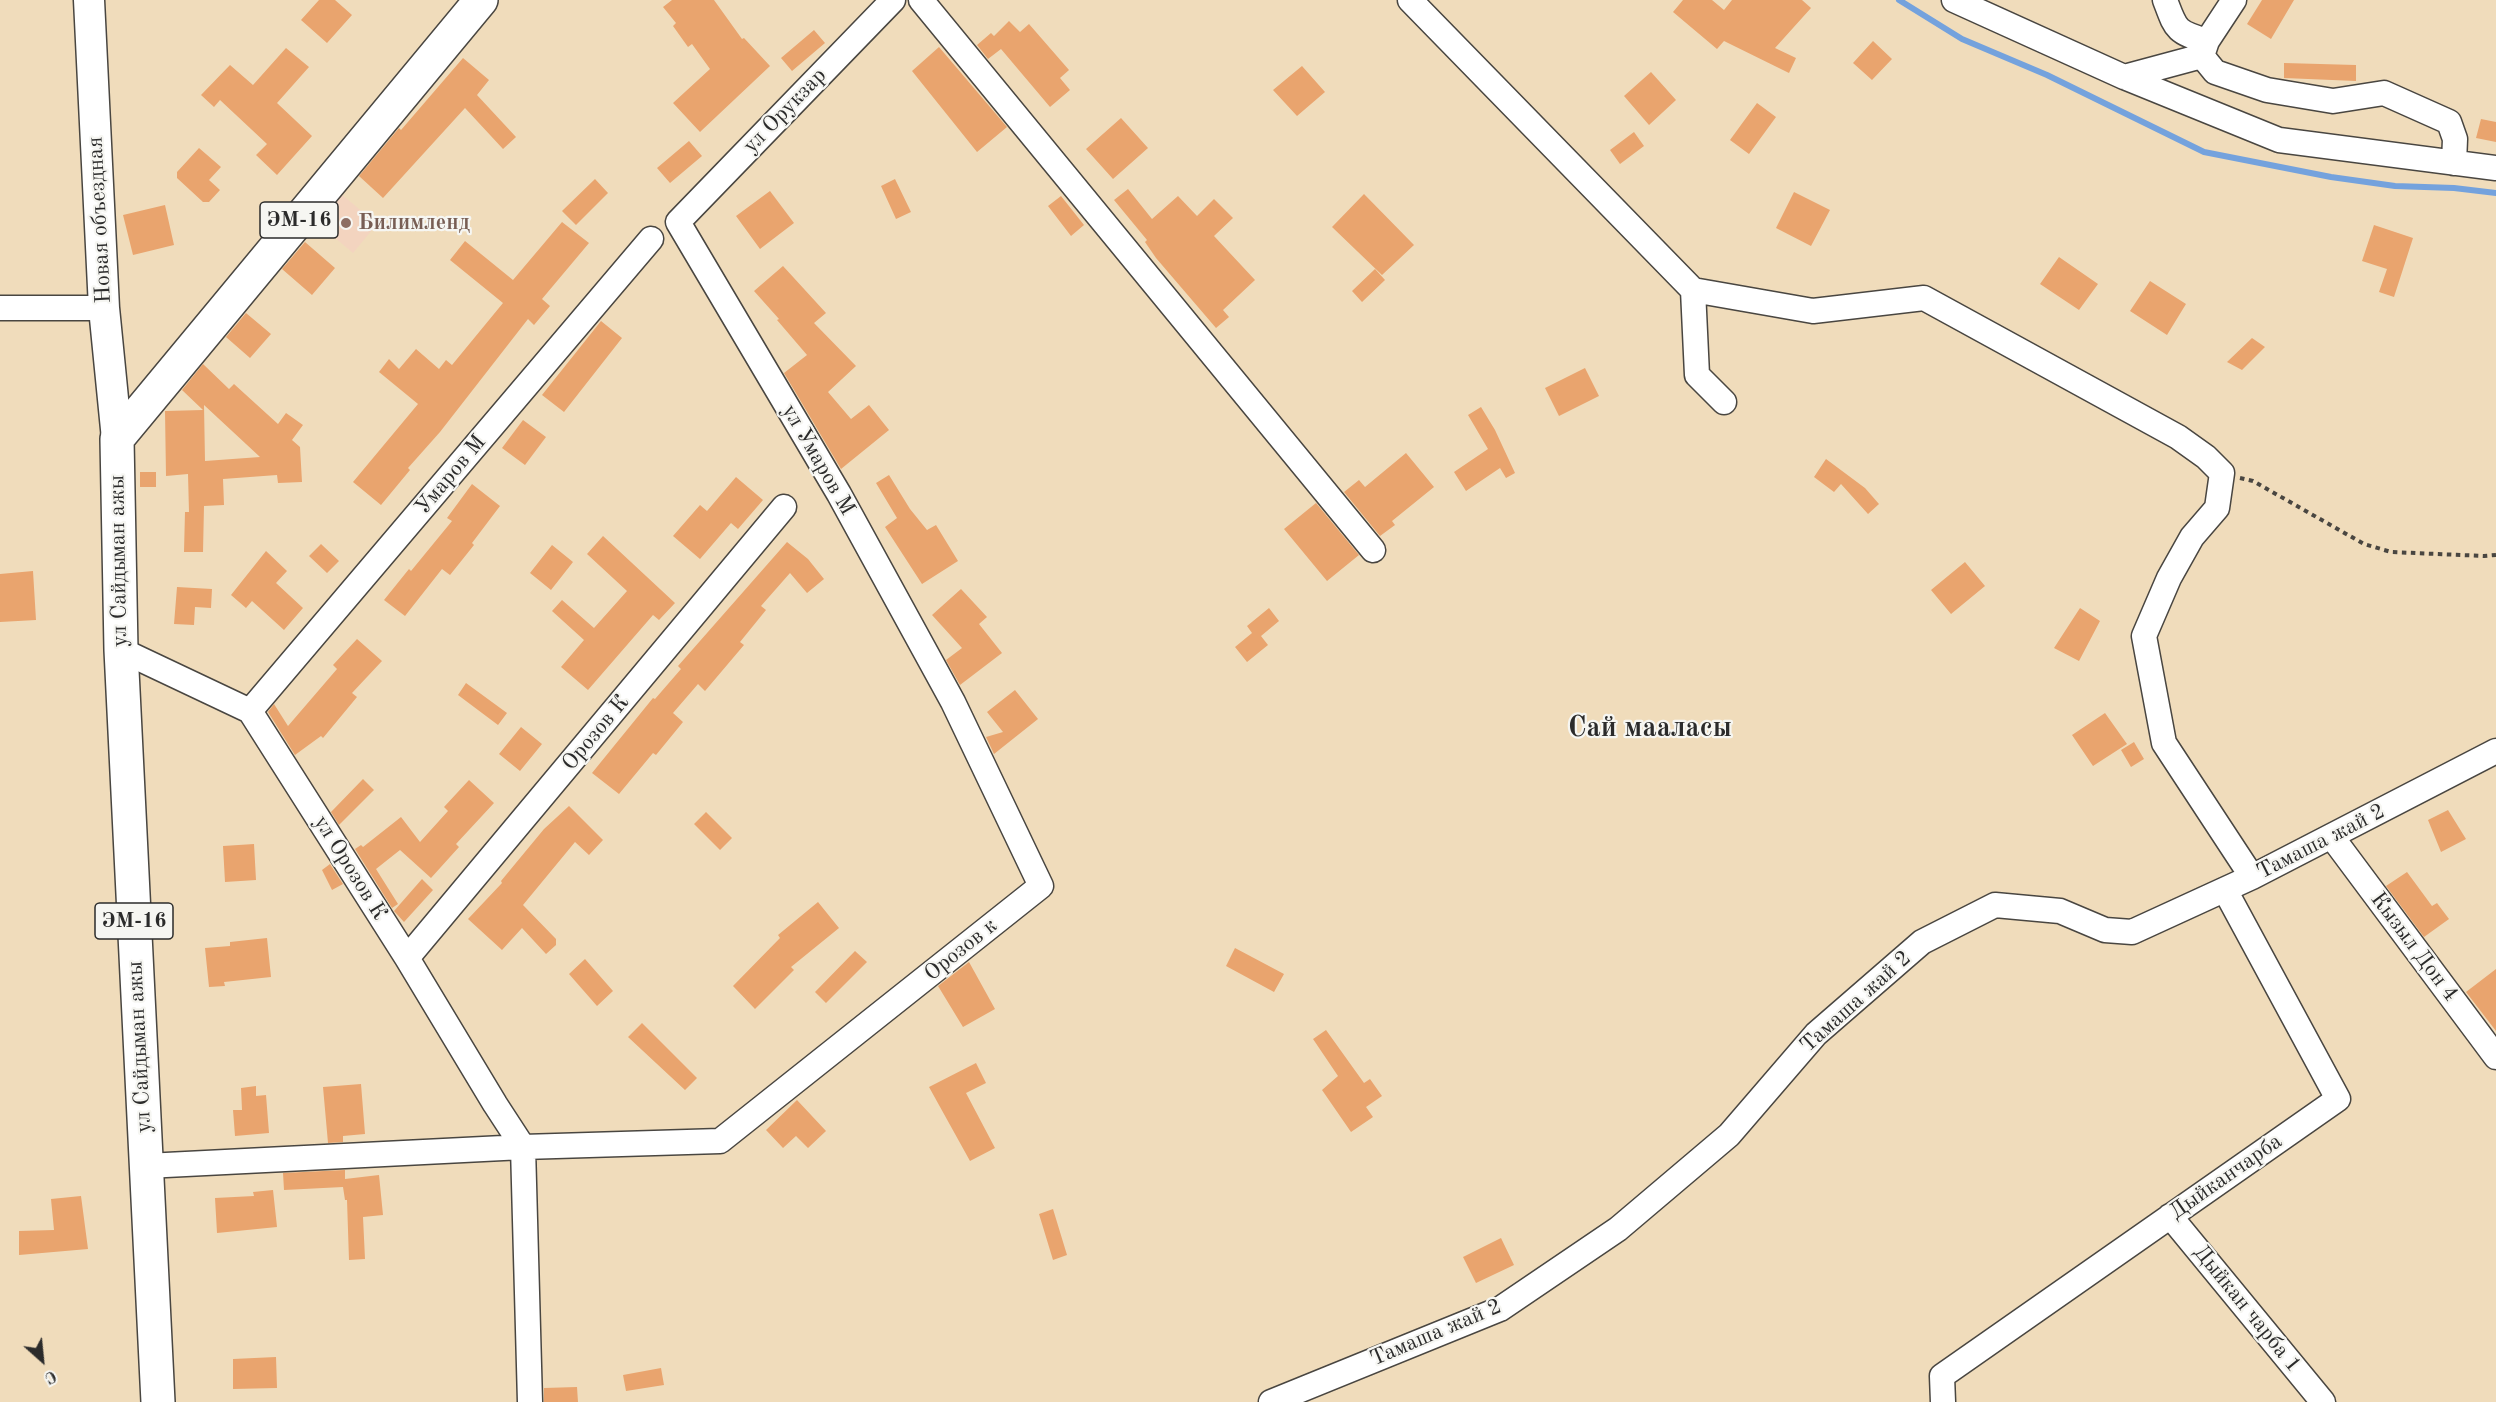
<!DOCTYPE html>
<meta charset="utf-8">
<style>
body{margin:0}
#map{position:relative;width:2496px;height:1402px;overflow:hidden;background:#f0dcbb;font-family:"Old Standard TT",serif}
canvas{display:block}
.north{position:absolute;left:12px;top:1330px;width:60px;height:60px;-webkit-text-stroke:4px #f6f6f2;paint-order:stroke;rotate:153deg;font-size:16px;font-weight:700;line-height:24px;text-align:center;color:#2b2b2b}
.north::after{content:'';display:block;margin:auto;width:21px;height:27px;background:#2b2b2b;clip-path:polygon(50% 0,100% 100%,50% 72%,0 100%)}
</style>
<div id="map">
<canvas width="2496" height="1402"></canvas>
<div class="north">С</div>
</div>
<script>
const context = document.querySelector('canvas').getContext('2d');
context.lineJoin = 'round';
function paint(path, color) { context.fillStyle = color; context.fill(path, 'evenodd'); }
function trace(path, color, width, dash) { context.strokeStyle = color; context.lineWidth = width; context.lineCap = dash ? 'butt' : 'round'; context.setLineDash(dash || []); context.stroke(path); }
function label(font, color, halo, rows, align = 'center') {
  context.font = font + ' "Old Standard TT",serif'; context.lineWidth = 4.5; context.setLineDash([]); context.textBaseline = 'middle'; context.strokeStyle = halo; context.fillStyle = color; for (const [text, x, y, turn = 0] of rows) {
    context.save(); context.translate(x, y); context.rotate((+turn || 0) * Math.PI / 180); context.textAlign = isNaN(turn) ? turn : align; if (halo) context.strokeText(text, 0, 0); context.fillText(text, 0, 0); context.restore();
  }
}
paint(new Path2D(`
 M340,193L377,224L353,253L315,221Z`), '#f3d4bf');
trace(new Path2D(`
 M1899,0L1962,39L2047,75L2204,152L2331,177L2395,186L2454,188L2496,193`), '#74a2dd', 6);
paint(new Path2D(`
 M319,0H335L352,15L327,43L301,20Z
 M672,0H714L742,39L744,38L770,66L700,132L673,103L710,69L692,44L688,47L673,26L676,23L663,7Z
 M1683,0H1712L1724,10L1732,0H1802L1811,8L1775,48L1796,58L1789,73L1724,41L1717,49L1673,12Z
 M2262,0H2294L2271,39L2247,24Z
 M1009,21L1020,32L1029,24L1069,70L1060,78L1070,90L1050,107L1001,49L988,59L977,45L991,33L994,36Z
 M814,30L825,43L792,71L781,58Z
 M1873,41L1892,59L1872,80L1853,63Z
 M939,47L1007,127L977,152L912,71Z
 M286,48L309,67L277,103L312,136L277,175L256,155L267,144L220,100L214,107L201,95L230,65L253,85Z
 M463,58L489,80L477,95L516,137L503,149L465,108L383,198L359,176L399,128L401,130Z
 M2284,63L2356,65V81L2284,78Z
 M1302,66L1325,92L1297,116L1273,90Z
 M1651,72L1676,100L1649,125L1624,96Z
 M1757,103L1776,117L1749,154L1730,140Z
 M1121,118L1148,148L1113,179L1086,149Z
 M2481,119L2496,122V142L2476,138Z
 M1634,132L1644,146L1620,164L1610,150Z
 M689,141L702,156L670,183L657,168Z
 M199,148L221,167L209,180L220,190L209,202H203L177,178V172Z
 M595,179L608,193L576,225L562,211Z
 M895,179L911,212L896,219L881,186Z
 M1128,189L1152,219L1178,196L1197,216L1214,199L1233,218L1214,236L1255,280L1223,310L1229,317L1216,328L1156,258L1145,242L1147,240L1114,200Z
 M770,191L794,223L760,249L736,216Z
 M1794,192L1830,210L1811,246L1776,228Z
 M1364,194L1414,245L1382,275L1332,227Z
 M1061,196L1084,225L1071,236L1048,206Z
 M165,205L174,245L133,255L123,215Z
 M562,222L589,243L542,299L550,306L534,325L528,319L440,432L408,468L410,470L381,505L353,482L418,404L379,372L389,359L399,369L416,349L439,369L446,360L452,365L503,303L450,260L465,241L513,280Z
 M2374,225L2413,238L2394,297L2379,292L2387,269L2362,261Z
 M305,242L335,268L312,295L282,269Z
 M2059,257L2098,284L2079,310L2040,284Z
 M783,266L826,313L814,323L856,366L828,392L851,419L869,405L889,430L841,469L784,373L807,355L777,320L779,319L754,291Z
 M1375,269L1385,280L1362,302L1352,291Z
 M2150,281L2186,304L2167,335L2130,311Z
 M246,313L271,334L250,358L226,337Z
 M601,321L622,338L564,412L542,395Z
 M2252,338L2265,347L2242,370L2227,362Z
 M203,364L229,389L234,384L278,424L286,413L303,425L292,440L300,447L302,482L278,483L277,475L223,479L224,505L204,506L203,552H184L185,512H189L188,474L166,476L165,411L203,410L182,390ZM204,405L260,457L205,461Z
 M1585,368L1599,396L1559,416L1545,388Z
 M1481,407L1495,430L1515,473L1506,478L1500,468L1466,491L1454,472L1488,449L1468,415Z
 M523,420L546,437L525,465L502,448Z
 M1406,453L1434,487L1392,521L1395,525L1380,536L1344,492L1359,480L1365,487Z
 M1826,459L1865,488L1879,504L1868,514L1841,484L1834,492L1814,477Z
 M140,472H156V487H140Z
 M889,475L910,509L927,530L936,525L958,561L922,584L885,527L897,518L876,483Z
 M736,477L763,500L738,529L731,523L700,559L673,536L700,505L707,511Z
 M472,484L500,506L472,543L474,545L450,575L442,569L405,616L384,600L409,569L411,571L452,521L447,518Z
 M1316,503L1359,555L1327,581L1284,529Z
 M603,536L675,603L659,620L653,615L588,690L561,667L584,640L552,611L562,600L594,628L627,591L587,554Z
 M787,542L808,559L824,579L807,593L790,573L761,606L766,610L740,642L744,645L705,691L698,684L673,713L683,722L656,755L653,753L619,794L592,773L653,698L655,699L681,669L678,666Z
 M321,544L339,561L327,573L309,556Z
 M552,545L573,562L551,590L530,573Z
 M266,551L287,571L276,583L303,608L284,630L252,601L246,608L231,595Z
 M1965,562L1985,586L1951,614L1931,590Z
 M33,571L36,620L0,622V574Z
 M177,587L212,589L211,608L195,607L194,625L174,624Z
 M961,589L987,617L979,624L1002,653L960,685L946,660L962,648L932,615Z
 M1269,608L1279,621L1261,636L1268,645L1247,662L1235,647L1252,633L1247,626Z
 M2080,608L2100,621L2079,661L2054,648Z
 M357,639L382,661L352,693L357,697L323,738L321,736L295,755L268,712L274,704L288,726L337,669L333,665Z
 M466,683L507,713L498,725L458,695Z
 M1015,690L1038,719L994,754L986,737L1003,732L987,712Z
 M2105,713L2127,744L2093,766L2072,735Z
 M521,727L542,744L520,771L499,754Z
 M2134,742L2144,759L2131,767L2121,750Z
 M363,779L374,790L339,825L331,812Z
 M469,780L494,803L456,844L459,847L431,878L400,850L376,869L398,904L392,908L355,849L361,845L363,847L401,817L420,842L448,811L444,807Z
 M569,806L603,840L589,855L575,842L523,905L556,939V945L546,954L522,928L502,950L468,919L502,883L501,881L544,829Z
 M2448,810L2466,839L2441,852L2428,820Z
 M706,812L732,838L720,850L694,824Z
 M254,844L256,880L225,882L223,846Z
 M330,864L343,884L332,890L322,870Z
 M2407,872L2432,906L2437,903L2449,919L2424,937L2386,886Z
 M422,879L433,890L404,922L394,911Z
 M818,902L839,928L791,967L794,970L755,1009L733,986L780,938L778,935Z
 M267,938L271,977L224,982L225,986L209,987L205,948L230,946V942Z
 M1235,948L1284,974L1274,992L1226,966Z
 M855,951L867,962L826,1003L815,992Z
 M585,959L613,991L597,1006L569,974Z
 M969,962L995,1009L963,1027L938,986Z
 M2496,969V1031L2466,992Z
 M642,1023L697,1078L685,1090L628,1037Z
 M1326,1030L1364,1083L1370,1079L1382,1096L1366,1107L1373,1117L1351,1132L1322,1090L1338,1076L1313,1039Z
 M976,1063L986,1083L966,1093L995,1148L970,1161L929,1087Z
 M361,1084L365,1134L343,1136V1142L328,1143L323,1087Z
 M256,1086V1096L266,1095L269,1133L235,1136L233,1110H242L241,1088Z
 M797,1100L826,1131L808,1148L796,1136L783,1148L766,1130Z
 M345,1170V1179L379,1175L383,1215L363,1217L365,1259L349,1260L347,1200H345L343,1187L284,1190L283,1173Z
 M273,1190L277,1227L217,1233L215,1198L254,1196L253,1192Z
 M81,1196L88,1249L19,1255V1231L54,1230L51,1199Z
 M1053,1209L1067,1255L1053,1260L1039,1214Z
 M1501,1238L1514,1265L1476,1283L1463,1257Z
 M276,1357L277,1388L233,1389V1359Z
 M661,1368L664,1385L626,1391L623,1375Z
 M577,1387L578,1402H544V1388Z`), '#e9a46e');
const minor = new Path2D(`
 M921,0L1373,550
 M1410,0L1693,290L1697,375L1724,402
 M1954,0L2124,77L2279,140L2496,168
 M2165,0C2176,29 2175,32 2207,41
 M2234,0L2207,41L2202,56L2215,72L2267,90L2333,101L2384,93L2449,122L2455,139L2454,163
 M2124,77L2202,56
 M1693,290L1813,311L1924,298L2178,437L2206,457L2222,473L2217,508L2192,537L2169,578L2144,636L2164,743L2252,877
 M0,308H104
 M121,650L250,711L407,958L495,1104L523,1147L530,1402
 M250,711L651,239
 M2332,837L2496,1057
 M407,958L784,507
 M146,1166L523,1147L720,1141L1041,886L953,702L839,494L678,222L893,0
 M2170,1216L2323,1402
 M1271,1402L1500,1309L1618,1229L1729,1135L1816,1034L1922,942L1995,905L2060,911L2105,930L2132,932L2252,877L2496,751
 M1943,1402L1942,1376L2338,1099L2225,890`);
const major = new Path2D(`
 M89,0L104,308L117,439`);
const highway = new Path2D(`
 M158,1402L121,650L117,439L481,0`);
trace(minor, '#494641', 27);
trace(major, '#494641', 33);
trace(highway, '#494641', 36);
trace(new Path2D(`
 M2240,478L2253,481L2364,544L2391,552L2484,556L2496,555`), '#494641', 4, [4.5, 4.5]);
trace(minor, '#fff', 24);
trace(major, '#fff', 30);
trace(highway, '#fff', 33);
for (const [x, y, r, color] of [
 [346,223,6,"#8d6e63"]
]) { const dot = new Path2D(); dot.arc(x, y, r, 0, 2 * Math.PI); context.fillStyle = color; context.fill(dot); trace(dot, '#f6f6f2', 2); }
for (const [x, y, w] of [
 [299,220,78],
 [134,921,78]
]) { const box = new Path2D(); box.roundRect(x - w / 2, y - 18, w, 36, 4.5); context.fillStyle = '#f6f6f2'; context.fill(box); trace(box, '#2b2b2b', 1.5); }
label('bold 21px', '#2b2b2b', null, [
 ["ЭМ-16",299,220],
 ["ЭМ-16",134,921]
]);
label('22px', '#2b2b2b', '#f6f6f2', [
 ["ул Орукзар",785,111,-46],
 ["Новая объездная",100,220,-93],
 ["ул Умаров М",818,460,60],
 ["Умаров М",451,475,-50],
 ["ул Сайдыман ажы",119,561,-91],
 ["Орозов К",596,733,-50],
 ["Тамаша жай 2",2321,842,-27],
 ["ул Орозов К",350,868,58],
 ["Кызыл Дон 4",2414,947,53],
 ["Орозов к",961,950,-39],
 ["Тамаша жай 2",1856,1002,-42],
 ["ул Сайдыман ажы",140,1047,-93],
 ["Дыйканчарба",2226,1177,-35],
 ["Дыйкан чарба 1",2247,1309,51],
 ["Тамаша жай 2",1436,1333,-23]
]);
label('bold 22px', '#785e54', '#f6f6f2', [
 ["Билимленд",358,223]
], 'left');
label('bold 28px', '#2b2b2b', '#f6f6f2', [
 ["Сай мааласы",1650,729]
]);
</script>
